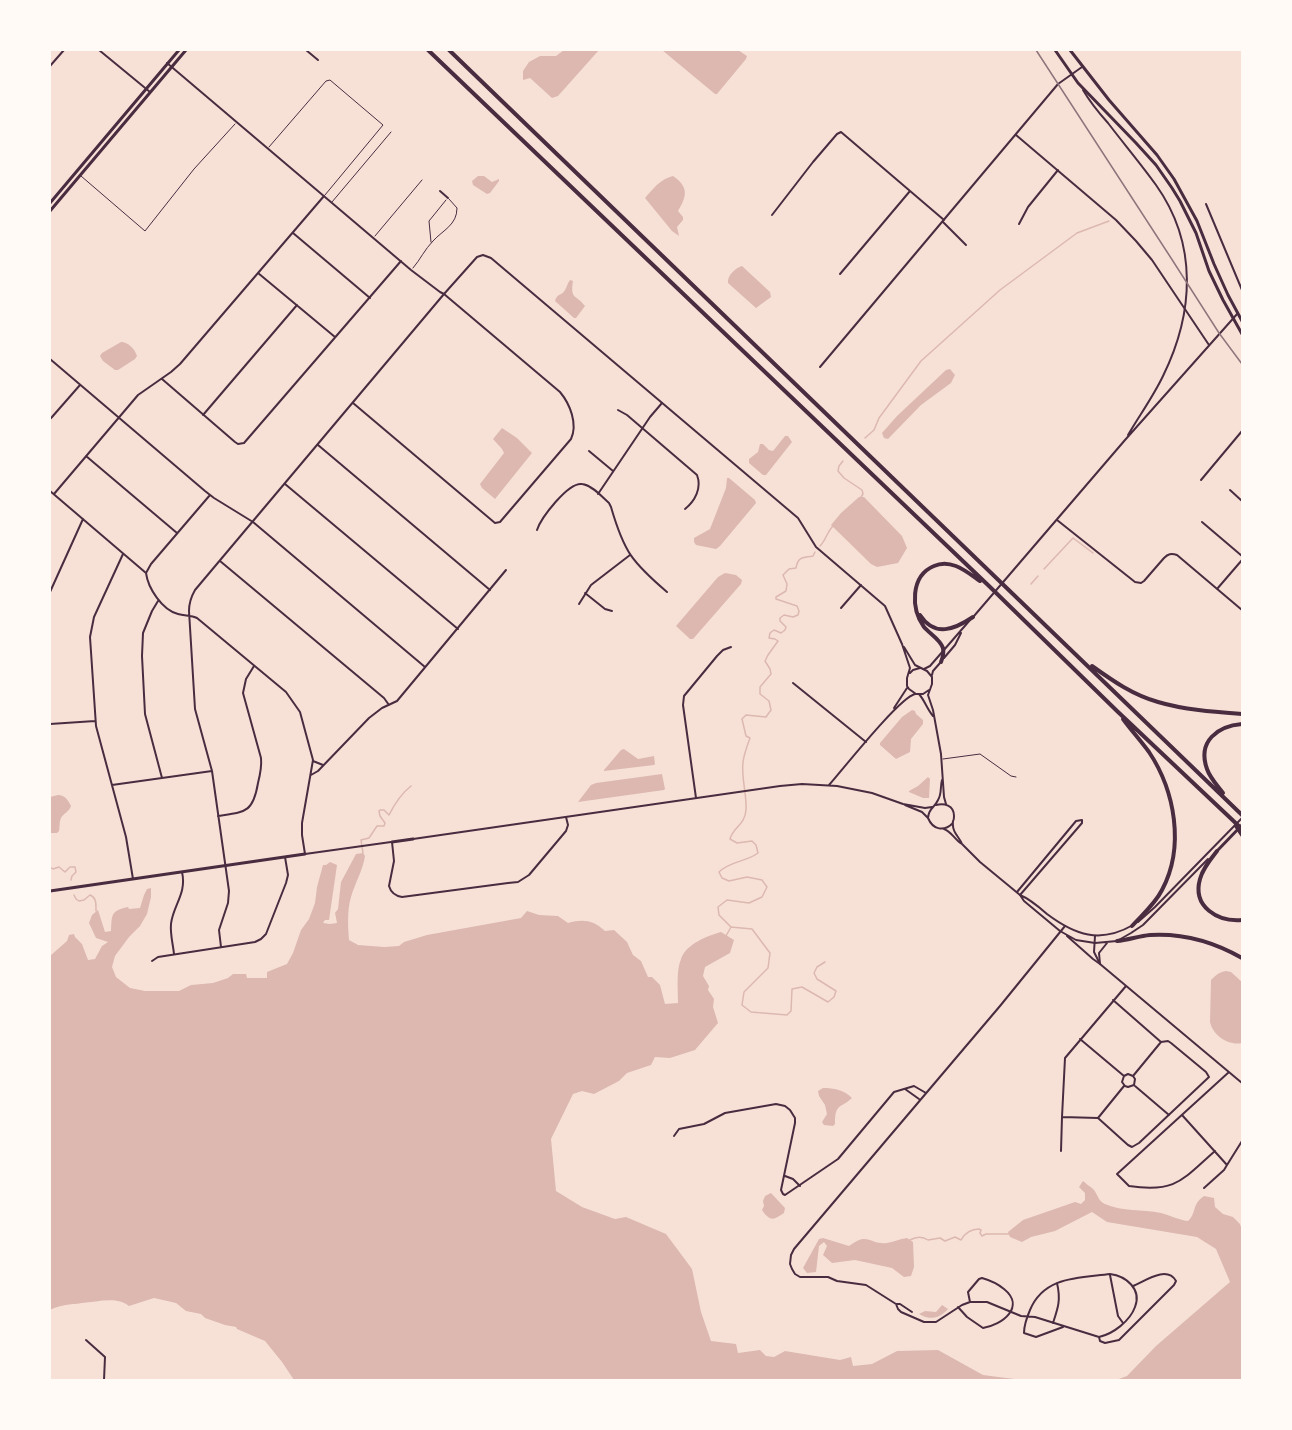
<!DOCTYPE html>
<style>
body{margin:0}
#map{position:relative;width:1292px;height:1430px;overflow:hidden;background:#f7e1d7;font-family:"Noto Sans",sans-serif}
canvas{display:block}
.frame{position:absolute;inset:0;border:51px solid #fffaf5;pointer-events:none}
</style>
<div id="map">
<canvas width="1292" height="1430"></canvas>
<div class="frame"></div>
</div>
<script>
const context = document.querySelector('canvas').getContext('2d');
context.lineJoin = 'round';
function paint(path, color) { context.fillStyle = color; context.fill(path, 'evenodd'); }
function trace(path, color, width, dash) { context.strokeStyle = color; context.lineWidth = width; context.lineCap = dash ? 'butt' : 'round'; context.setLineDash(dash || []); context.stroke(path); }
paint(new Path2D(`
 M564,50H599L558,96L552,98L530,78L523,80V71L529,62L540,56H556Z
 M662,50H738L747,56L746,59L717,94H715Z
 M478,176H484L492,182L499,179V181L490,193L487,194L473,185L472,181Z
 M673,176C689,187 687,196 678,211L683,217V220L677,227L679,236L672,231L645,198C653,189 660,179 673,176Z
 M742,266L770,292L771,297L756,308L728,283C727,276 735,268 742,266Z
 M570,280L573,281C570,300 576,294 585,306L576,318H574L555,301C557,293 562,296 565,290C567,287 567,284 570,280Z
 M121,342C128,342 135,349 137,356L135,359L118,370H115L103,361L100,356L102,353Z
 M950,369L955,375L951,383L921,405L888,439L884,438L882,433L897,416L946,370Z
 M502,428L517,438L532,453L495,499L482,488L480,484L504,453L502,449L493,439Z
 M785,436H788L792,442L766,475H763L749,463V459L758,452L760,444H763L769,450L773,451Z
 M727,478H729L755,500L756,503L720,546L716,549L696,545L694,542V538L710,529L726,488Z
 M859,497H864L902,536L907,548L898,563L877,567L871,564L831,525L841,513Z
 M725,573L736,575L742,580L741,584L693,639H690L676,626L718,577Z
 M912,710L915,711L916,714L923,720V724L911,739L910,752L896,759L880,745V743L902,717Z
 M624,749L638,759L654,756L655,764L654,765L604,771V770L621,750Z
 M662,774L665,789L664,790L578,802L591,785L596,783Z
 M928,777L930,779L929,798H923L909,792V791L918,786Z
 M58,795C65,795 68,800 71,806C69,812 64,813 61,818C59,822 60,827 59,831L57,833H50V797Z
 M363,853L365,856C363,870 355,883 351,897C347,910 348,927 349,940L358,945L384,947L399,946L404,942L427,935L521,918L527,911L539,915L558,916L568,923C583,919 593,920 605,931L614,930L627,942L633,955L641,961L648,977H652L660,985L665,1004L678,1003C678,990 676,971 681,959C686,944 707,936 721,932L734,940L730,953L705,967L703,976L709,986L708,990L714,999L713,1007L718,1023L695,1050L670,1058L655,1057L651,1065L627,1073L619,1081L594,1094L582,1091L573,1094L551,1139L556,1191L582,1207L615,1219L626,1217L666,1234L692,1269L701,1312L711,1341L736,1344L738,1353L760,1350L766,1356L774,1357L785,1351L840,1360L851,1357L853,1366L872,1364L897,1351L938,1350L983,1375L1022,1380H294L282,1362L265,1341L237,1329L236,1327L225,1325L205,1318L201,1314L186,1311L176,1303L154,1298L129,1306C117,1296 97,1302 82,1303C69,1305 62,1304 50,1310V956L67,941L69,935L74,934L75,937L82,944L88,960L95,959L102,946L108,942L96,938L89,923L92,915L98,910L105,932L111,931C112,915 110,911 128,907L129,909L140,908L144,895L147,889L151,888V897L147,914L140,926L129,937L115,956L112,967L116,977L130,988L145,991H179L191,985L213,983L228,978L233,974H246L247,978H267V972L287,964L293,953L301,930L309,919L315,903L317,887L323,865H326L330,862L337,865L329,920H325L323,923L330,924L337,923L335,913L338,909L341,882L356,854Z
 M1226,971L1231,972L1242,982V1043C1229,1046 1213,1036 1210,1022L1211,980C1216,975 1219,972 1226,971Z
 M823,1088C834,1088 844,1090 852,1098C840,1109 835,1103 835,1124L833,1126L824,1125L822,1122L827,1114L825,1105L819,1096L818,1091Z
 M1083,1181C1086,1184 1090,1186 1094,1190C1098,1195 1098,1201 1105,1204C1123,1212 1142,1209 1161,1213C1170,1215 1178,1220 1188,1221C1197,1213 1191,1205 1204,1196L1214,1198L1215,1207L1223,1214L1233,1217L1240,1224L1242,1230V1380H1116L1127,1376L1156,1346L1230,1282L1216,1249L1197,1237L1107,1222L1092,1212L1055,1231L1031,1237L1022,1242L1010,1237L1008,1232L1023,1220L1075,1202L1081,1204L1085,1200V1193L1079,1187Z
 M771,1193L785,1208L784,1213C774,1220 770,1222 762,1210L764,1206L763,1201L765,1196Z
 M823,1238L849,1246C869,1231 869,1245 887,1243C893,1242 900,1239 907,1238L913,1242L914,1267L911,1276L904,1277L892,1268L855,1260L832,1263L823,1255L827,1246L824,1242L819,1246L816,1272L807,1273L803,1268L819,1239Z
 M942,1305L948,1309C940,1318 931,1321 919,1314L925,1311L936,1312Z`), '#dcb8b0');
trace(new Path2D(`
 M865,438L874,430L879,418L921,361L1000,290L1077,233L1109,221
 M843,461L839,466L838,471L844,478L862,490L863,494L861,497
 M820,546C826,540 827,532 833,526
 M1044,569L1073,538L1093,553
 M1031,584L1038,576
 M363,853L361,840L369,838L377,826H384L385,823L380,816L379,811L380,810H384L389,815C394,805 402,793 411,786
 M50,867L53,869L59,867L65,872L70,867H75L76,872L72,876L71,880
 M74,895L76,899L79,901L84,900L90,895C97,898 96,905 96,911
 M731,927L752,929L770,953L768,968L744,992L742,1005L751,1012L787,1015L791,1011L792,989L802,987L828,1002L834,997L836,991L817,979L814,973L817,967L825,962
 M726,936L731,927L719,915L718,907L727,900L749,903L762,897L767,887L762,880L747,877L729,881L722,878L719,872C730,861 746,862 758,853L756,845L752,841L737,843L730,839C733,827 745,825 746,810C747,794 741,778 743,762C744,754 747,746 750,738L746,736L742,719L746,715L766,717L771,710L769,701L760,694V687L771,674L770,669L765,661L768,655L778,641L775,639L769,638L770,633L774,630L781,633L785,630L786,627L780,621V618L784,615L793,617L798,615L799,611L797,606L776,599V597L786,591L787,584L783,575L789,569L796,568C798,556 803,558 813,556L815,552
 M910,1240C917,1236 922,1236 928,1240L940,1238L945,1241L955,1237L961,1240C965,1233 971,1229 979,1229L981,1230L980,1233L982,1236L986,1234H1009`), '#dcb8b0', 1.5);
trace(new Path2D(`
 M269,147L326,81L330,80L383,125L325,195
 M81,176L145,231L194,169L235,124
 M332,202L391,132
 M375,236L422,180
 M431,242L429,221L446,200
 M413,268C420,260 425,249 433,241C443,230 457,225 457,208L449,199
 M943,759L980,754L1011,776L1016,777`), '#4a2c40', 1);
trace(new Path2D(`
 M99,50L150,92
 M306,50L318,60
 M50,66L64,50
 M1016,135L1116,220L1136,241L1152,260L1209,345
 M440,191L448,198
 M1206,204L1242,290
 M772,215L813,162L837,134L841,132L944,220
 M943,222L966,245
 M1019,224L1028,207L1058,170
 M293,233L370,298
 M258,273L335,337
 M840,274L910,191
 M50,359L205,491L214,498L253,522L425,667
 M820,367L1058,84L1082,67
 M162,379L235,442L238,444L244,443L401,261
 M618,410L627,415L697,475C702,488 695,501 685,509
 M203,415L297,305
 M50,419L52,417L80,385
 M318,445L490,590
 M589,451L613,471
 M86,456L177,533
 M1201,480L1242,431
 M285,484L458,629
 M1230,490L1242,501
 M50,491L146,573C148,588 162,610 178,614C185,616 191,615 197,618L286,692L300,712L313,760L302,823V835L305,854
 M54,494L138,395L171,372L180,364L324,196
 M598,494L650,417L662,403
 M1057,520L1135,582L1141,583L1144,581L1164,558C1168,554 1171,553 1177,555L1242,610
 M1202,522L1242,556
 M537,530C541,518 568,482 582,484C592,485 602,497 609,503L611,507C624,552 632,562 667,592
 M123,554L94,617L90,637L96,726L126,837L133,879
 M220,561L384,698L389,705
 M146,573L151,564L210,495
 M1217,589L1242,560
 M50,592L83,519
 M585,593L605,609L612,611
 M158,601L152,611L143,633L142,656L145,714L162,778
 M579,604L591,585L630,555
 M841,608L861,585
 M793,683L866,742
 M50,724L95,721
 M313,761L323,765
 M311,775L318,771L369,718L382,708L397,701L506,570
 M112,785L212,771
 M696,798L683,705L684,696L717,656L723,650L731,647
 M218,816C245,812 253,813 258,783C260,775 262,767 261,758L243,693L246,679L254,666
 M392,842L394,861L389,886C391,893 396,896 402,897L508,883L518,882L529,875L566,831L568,825L566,817
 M1017,892L1076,821L1082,820
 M1020,895L1082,823V820
 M1065,926L1000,1006L794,1249L791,1255L790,1264L792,1269L795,1274L800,1277H828L837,1281L866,1285L896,1304L898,1309L901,1312L924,1322H936L962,1305L970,1302H987L1021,1316L1035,1317L1099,1337
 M1095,936L1094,952L1100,964L1242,1083
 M221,947L219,930L228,903L229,891L212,771L195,709L189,611C189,603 191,597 195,590C278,492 361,393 444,294L560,392C570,404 578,424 571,439L500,522L495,523L353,403
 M174,954C173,944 170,934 171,924C173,905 187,894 182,872
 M152,961L158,957L255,942L261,939L266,934L286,883L288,875L285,857
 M1113,1000L1161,1042L1168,1041L1171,1043L1206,1072L1209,1077L1139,1143L1132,1147L1128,1145L1098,1118L1062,1117L1065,1058L1126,986
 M1080,1039L1124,1076
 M1133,1076L1135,1079L1134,1085L1128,1087L1125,1086L1122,1082L1124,1076L1128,1074L1133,1076L1161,1042
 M1135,1086L1169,1115
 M905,1089L919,1099
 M1182,1115L1227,1165L1242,1141
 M1098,1118L1124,1086
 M674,1136L679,1129L704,1124L725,1113L776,1104L785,1106L790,1110L795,1118V1123L781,1190L783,1194L785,1195L838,1159L894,1092L914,1086L926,1093
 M1061,1151L1062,1117
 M1215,1151C1182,1180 1176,1193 1129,1186L1117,1174L1229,1072
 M785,1176L793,1179L800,1186
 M1204,1188L1224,1170L1227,1165
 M1110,1275L1118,1316L1123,1323
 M896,1304H900L912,1312
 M958,1307L967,1317L983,1328C1002,1325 1026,1307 1004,1289C998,1284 989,1280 982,1278L979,1279L968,1292L970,1302
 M1053,1323C1058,1308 1061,1300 1057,1283
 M1063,1327L1036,1337L1024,1333C1024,1325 1027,1317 1030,1310C1044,1276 1079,1278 1110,1274C1126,1276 1142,1289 1135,1307C1130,1321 1113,1334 1099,1337
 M1099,1337L1100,1341L1105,1343L1119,1340L1174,1285L1176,1281C1167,1265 1145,1281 1133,1286
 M86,1340L105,1357L104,1380`), '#4a2c40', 2);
trace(new Path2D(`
 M167,63L411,270L440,292L444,294L477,257L483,255L491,258L798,518L816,547L885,606L902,644L910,668L907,678V686L909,689L916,694H923L929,690
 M1083,90C1090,102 1099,113 1108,123C1124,144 1141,164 1156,185C1198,244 1194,313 1163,376C1153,397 1139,416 1128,435
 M974,616L1125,440L1238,313
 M904,647L915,665L927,671L932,677V684L928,695L933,710L941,754L944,797L946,804
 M944,658L955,645L961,633
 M924,669L930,666L970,620
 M910,673L913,670L920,668
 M932,675L933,671L940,663
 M919,694C925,701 927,709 933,716
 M894,708L907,688
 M942,780C940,787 942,794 938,800C934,809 929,807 928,818C933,830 944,832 953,823
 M829,785C844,768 899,698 915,694
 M905,805L922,812L928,818
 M936,805C944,803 954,805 954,816C954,824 952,818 953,826C953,833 960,838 962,844
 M944,829C952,832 955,840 962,844L980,862L1020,895C1030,899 1039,907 1047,914C1075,935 1100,944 1133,925
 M413,839L780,786L802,784L837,786L872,793L903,804L925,808L932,807
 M305,854L391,842
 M1020,895L1024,901L1060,931L1076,940L1095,943L1117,941L1131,933L1143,925L1208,859
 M1138,922L1155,907L1242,818
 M1067,936L1093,959L1100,964
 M1100,964L1099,953L1107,943`), '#4a2c40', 2);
trace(new Path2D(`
 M392,842L413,839
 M1217,851L1242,825
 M50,891L305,854`), '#4a2c40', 3);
trace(new Path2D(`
 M1055,50L1078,83L1136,143L1156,165L1172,188L1180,201L1196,233L1209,271L1223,300L1242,334
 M1070,50L1109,100L1157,155L1174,179L1197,221L1214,264L1228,295L1242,321
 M50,203L179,50
 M50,211L186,50`), '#4a2c40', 3);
trace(new Path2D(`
 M428,50L989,586L1117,711L1242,829
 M449,50L1242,815
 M920,615C935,638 955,629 973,617
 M941,662C943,657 944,653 943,648C940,639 930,634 924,627C911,609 910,576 934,566C951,558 967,572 980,581
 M1092,666C1113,681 1133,695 1158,702C1185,710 1215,712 1242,714
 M1123,719C1131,730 1141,741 1149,752C1175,791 1185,847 1162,890C1155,904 1143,914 1132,926
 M1223,793C1217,785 1210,778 1207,769C1197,741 1218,726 1242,724
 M1236,826L1242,835
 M1217,851C1210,860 1203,868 1200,879C1192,907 1218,922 1242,920
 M1117,941C1128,940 1139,936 1150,935C1183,933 1214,942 1242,958`), '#4a2c40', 4);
trace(new Path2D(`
 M1036,50L1171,258L1219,333L1242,364`), '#8f747c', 1.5);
</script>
